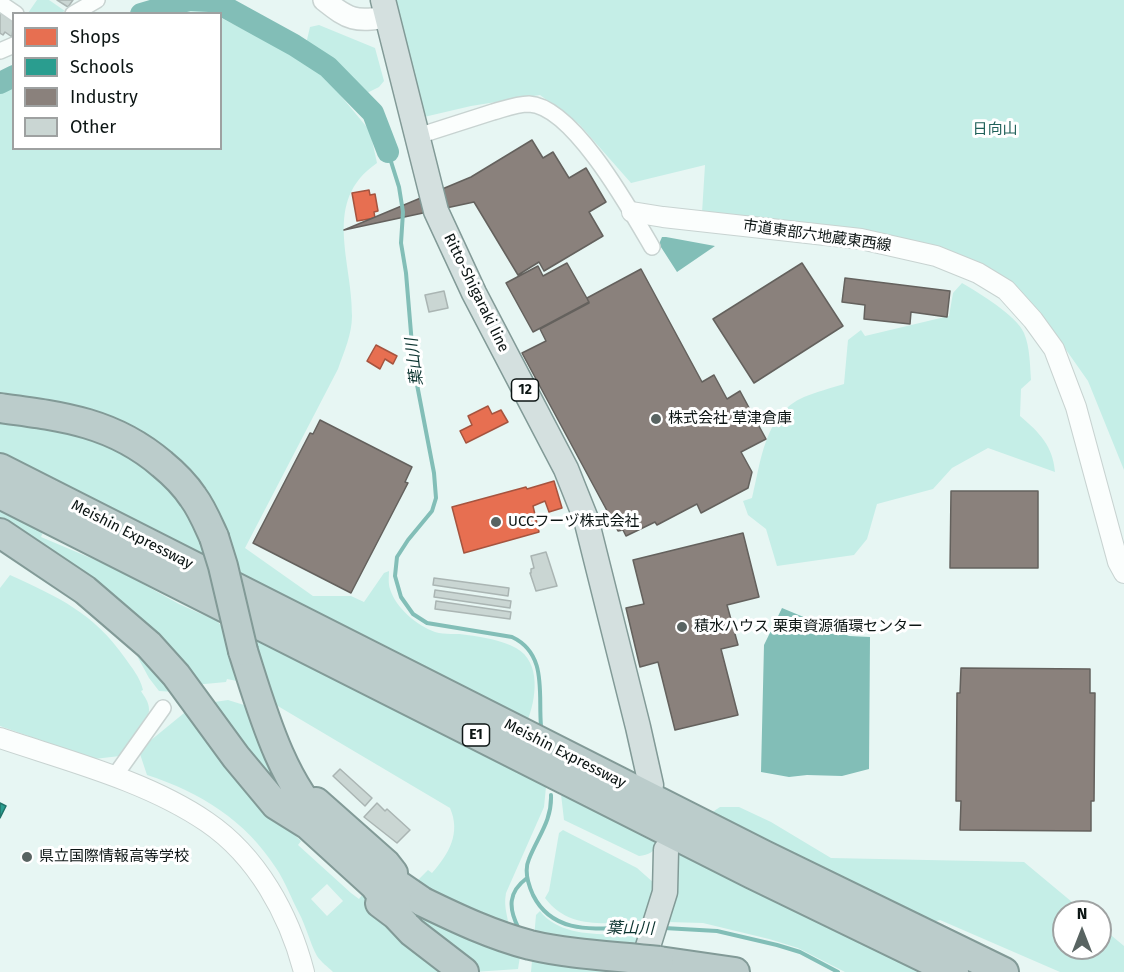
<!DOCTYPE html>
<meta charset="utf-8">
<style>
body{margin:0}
#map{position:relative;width:1124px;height:972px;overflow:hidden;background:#e7f6f3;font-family:"Fira Sans",sans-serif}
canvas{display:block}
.legend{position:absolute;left:12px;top:12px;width:210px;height:138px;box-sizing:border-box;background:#fff;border:2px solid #9ea1a1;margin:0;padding:8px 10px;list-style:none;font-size:18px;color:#0c1514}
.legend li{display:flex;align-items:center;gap:12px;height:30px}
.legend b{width:30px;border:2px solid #9ea1a1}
.north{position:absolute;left:1052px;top:900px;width:60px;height:60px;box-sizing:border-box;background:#fff;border:2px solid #9ea1a1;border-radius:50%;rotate:0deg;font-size:16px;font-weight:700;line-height:24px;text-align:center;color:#0c1514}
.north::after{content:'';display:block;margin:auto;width:21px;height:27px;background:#596462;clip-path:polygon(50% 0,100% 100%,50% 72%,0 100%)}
</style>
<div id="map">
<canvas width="1124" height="972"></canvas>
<ul class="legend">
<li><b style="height:16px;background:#e76f51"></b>Shops</li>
<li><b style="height:16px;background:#2a9d8f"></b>Schools</li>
<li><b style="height:16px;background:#8a817c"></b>Industry</li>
<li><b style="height:16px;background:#cad6d3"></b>Other</li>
</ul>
<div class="north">N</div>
</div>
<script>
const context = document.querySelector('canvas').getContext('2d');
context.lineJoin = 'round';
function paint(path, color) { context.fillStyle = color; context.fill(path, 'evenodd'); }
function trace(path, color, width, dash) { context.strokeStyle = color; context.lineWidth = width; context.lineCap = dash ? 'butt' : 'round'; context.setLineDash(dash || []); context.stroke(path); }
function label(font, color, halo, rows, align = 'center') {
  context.font = font + ' "Fira Sans","Noto Sans JP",sans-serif'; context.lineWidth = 6; context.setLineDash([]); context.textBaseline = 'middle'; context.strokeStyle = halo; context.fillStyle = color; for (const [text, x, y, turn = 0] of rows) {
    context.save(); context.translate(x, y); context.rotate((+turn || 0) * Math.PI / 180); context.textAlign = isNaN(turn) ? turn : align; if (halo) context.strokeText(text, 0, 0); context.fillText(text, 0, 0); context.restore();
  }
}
paint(new Path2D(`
 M37,0H49L65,11L60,13H28Z
 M394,0H1124V470L1088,381L1038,310L1013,284L945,249L914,241L872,232L702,213L705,165L631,183L579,124L540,95L471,106L424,117Z
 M173,8L200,9L210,13H160Z
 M221,18L291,53L322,73L370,131L377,163C321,201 353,262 352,316C352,334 344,352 338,369L245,548L313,596H351L364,602L384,573L389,571C389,576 388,583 390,589C396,608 416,625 435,632C445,635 457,633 467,635C482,637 502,640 516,648C542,662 536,700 527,722L233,572L164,448L141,430L114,417L0,397V92L13,85L14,148H220Z
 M319,25L375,48L384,81L379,87L367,93L331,60L306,44L310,27Z
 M962,283C979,293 1016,315 1024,333C1030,347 1030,366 1031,380L1021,389L1020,416C1039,432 1053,446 1055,472L988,448L952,468L933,489L877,504L867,539L854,555L777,566L766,529L748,515L743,501L752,498C761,462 764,414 804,397C816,392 831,388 844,384L848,340L861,330L865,336L949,316L953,293Z
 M0,417L62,427L144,462L194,518L212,562L0,453Z
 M0,510L43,532L41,537L112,567L179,604L217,621L225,630L242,682L227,679L226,682L194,685L176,692L159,691L149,678L136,654L108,620L0,522Z
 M10,575C58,597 94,613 125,658C132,668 140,677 143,690L141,691C144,696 149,702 149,709C150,721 127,746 120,756L94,759L0,726V588Z
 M248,635L546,787L544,807L506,893C503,909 509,917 509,932L414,884L428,870L432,873C449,854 461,833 450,808L266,699Z
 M247,689L285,798L208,703L228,700L244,705Z
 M189,709L273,815L301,841L298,845L351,893L359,899L362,895L451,972H333C328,967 321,962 317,956C310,943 306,926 299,913C291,898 285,881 276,868C245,820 200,792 147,775L140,754L145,745ZM327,884L343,901L327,916L311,899Z
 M561,794L659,843C654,852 649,855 639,856L564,820Z
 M720,807H739L771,822L831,858L1024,862L1084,912H1064V948H1100V926L1124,946V972H1060L940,920L933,922L711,813Z
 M563,830L637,868L654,883C655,896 648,911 642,922C606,923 569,930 545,898L549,891L559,833Z
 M671,850L920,972H845L798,948L769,939L703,923L668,922C678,889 678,884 671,850Z
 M407,899L521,950L518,969L474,972L406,916Z
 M540,911C561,939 608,934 640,934L626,972H531L536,915Z`), '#c5eee7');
paint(new Path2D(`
 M662,237H666L715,246L677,272L659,244Z
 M782,608L849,636L870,637L869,769L842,776L807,775L789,777L761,772L764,645Z`), '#82beb7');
const shops = new Path2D(`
 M369,190L370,195L375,194L378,211L374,212L375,218L357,221L352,193Z
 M376,345L397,356L393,364L385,359L380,369L367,361Z
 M488,406L492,414L501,410L508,422L466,443L460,431L472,425L468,416Z
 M554,481L562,508L549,512L545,501L533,506L539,532L464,553L452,507L526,487L527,489Z`);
paint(shops, '#e76f51');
trace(shops, '#a5543f', 1.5);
const schools = new Path2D(`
 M0,803L6,806L0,818Z`);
paint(schools, '#2a9d8f');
trace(schools, '#21746a', 1.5);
const industry = new Path2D(`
 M532,140L543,158L553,152L569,178L586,168L606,202L589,212L603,236L544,271L539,262L518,275L474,202L344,230L471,177Z
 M567,263L589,302L533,332L506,283L538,266L543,276Z
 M802,263L843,326L754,383L713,319Z
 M641,269L702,382L714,375L727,399L740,391L766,439L741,452L752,472L748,488L701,513L697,504L657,525L655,522L626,536L623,530L618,531L522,353L546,341L540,329L589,303L587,298Z
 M845,278L950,291L947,317L911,312L910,324L864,319L865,305L842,302Z
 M320,420L412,467L405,482L408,483L351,593L253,543L310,433L313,434Z
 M951,491H1038V568H950Z
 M743,533L759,597L727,605L738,645L721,649L738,715L675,730L658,662L640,667L626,608L644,604L633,560Z
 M961,668L1090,669V693H1095L1094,801H1091V831L960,830L961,801H956L957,693H960Z`);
paint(industry, '#8a817c');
trace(industry, '#64615d', 1.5);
trace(new Path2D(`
 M388,152L399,187L403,212L401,243L406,273L414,369L434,473L436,498L432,511L408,540L397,557L395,576L401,597L413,614L427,623L512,637C548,654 538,694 541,726
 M551,795C552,821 538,836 529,859C524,870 528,884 533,895C555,939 603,927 644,927
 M664,928L717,931L777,945L800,952L838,972
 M519,929C508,908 508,892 527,878`), '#82beb7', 4);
trace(new Path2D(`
 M192,0L209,1L225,7L294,45L328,67L373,113L388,152
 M141,14L189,0
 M0,83L14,76`), '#82beb7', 22);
const building = new Path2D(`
 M57,0H73L68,7Z
 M0,10L14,19L12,37L5,32L3,35L0,33Z
 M444,291L448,308L429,312L425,295Z
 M546,552L557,586L536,591L530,573H531V569L534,568L531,556Z
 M434,578L509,588L508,596L433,585Z
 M435,590L511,601L510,608L434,597Z
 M436,601L511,612L510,619L435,609Z
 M340,769L372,798L365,806L333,776Z
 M377,803L385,811L387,809L410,830L397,843L364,817Z`);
paint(building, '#cad6d3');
trace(building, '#aab5b3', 1.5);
const minor = new Path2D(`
 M0,3L16,14
 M73,14L97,0
 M0,51L14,45
 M418,136C443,128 468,120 493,112C504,109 517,104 529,104C573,106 631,211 652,247
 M114,777L163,708`);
const tertiary = new Path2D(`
 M632,212L663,217L861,239L936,256L978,273L1006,290L1033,320L1054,349L1076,407L1118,562L1124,573
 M0,738C68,761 147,781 207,822C257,856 289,914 304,972`);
const secondary = new Path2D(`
 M324,0C349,20 355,22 387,17`);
const primary = new Path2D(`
 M383,0L436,211L474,293L566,469L586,519L638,727L651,785
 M640,972L665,892L666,850`);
const motorway = new Path2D(`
 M0,408C61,416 113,422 162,464C173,473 185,485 193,497C202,509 208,524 214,537
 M0,468L764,855L1004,972
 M0,494L752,874L954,972
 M0,533L85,590L149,645L176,675L236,757L276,805L308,825L375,886L396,915
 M243,651C261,707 282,785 326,825
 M316,802L386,864L393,873
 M369,865L423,902
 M380,903L396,915L412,932L464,972
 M659,961L735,972`);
trace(minor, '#c8d3d1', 18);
trace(tertiary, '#c8d3d1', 22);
trace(secondary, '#c8d3d1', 24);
trace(primary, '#829a97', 27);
trace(motorway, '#829a97', 32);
trace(minor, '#fbfefd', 15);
trace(tertiary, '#fbfefd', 20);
trace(secondary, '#fbfefd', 21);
trace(primary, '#d4e0df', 24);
trace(motorway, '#bbcccb', 28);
const motorwayBridge = new Path2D(`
 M214,537L223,566L243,651
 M423,902C458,919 492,935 530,945C572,955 616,956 659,961`);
trace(motorwayBridge, '#829a97', 32, []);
trace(motorwayBridge, '#bbcccb', 28);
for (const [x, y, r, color] of [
 [656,419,6,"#596462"],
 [496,522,6,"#596462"],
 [682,627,6,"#596462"],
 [27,857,6,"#596462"]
]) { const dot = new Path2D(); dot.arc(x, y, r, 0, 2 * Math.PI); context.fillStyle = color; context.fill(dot); trace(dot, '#fff', 2); }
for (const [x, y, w] of [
 [525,390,27],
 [476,735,27]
]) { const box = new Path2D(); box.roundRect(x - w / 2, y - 11, w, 22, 4.5); context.fillStyle = '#fff'; context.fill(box); trace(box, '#0c1514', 1.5); }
label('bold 14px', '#0c1514', null, [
 ["12",525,390],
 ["E1",476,735]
]);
label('15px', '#20615a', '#fff', [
 ["日向山",995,130]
]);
label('15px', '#0c1514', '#fff', [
 ["市道東部六地蔵東西線",817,236,8],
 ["Ritto-Shigaraki line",476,293,64],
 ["Meishin Expressway",132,535,27],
 ["Meishin Expressway",565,754,27]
]);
label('15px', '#0c1514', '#fff', [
 ["株式会社 草津倉庫",668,419],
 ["UCCフーヅ株式会社",508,522],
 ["積水ハウス 栗東資源循環センター",694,627],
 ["県立国際情報高等学校",39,857]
], 'left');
label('italic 16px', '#0c3430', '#fff', [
 ["葉山川",415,362,-97],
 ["葉山川",630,929,1]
]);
</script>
